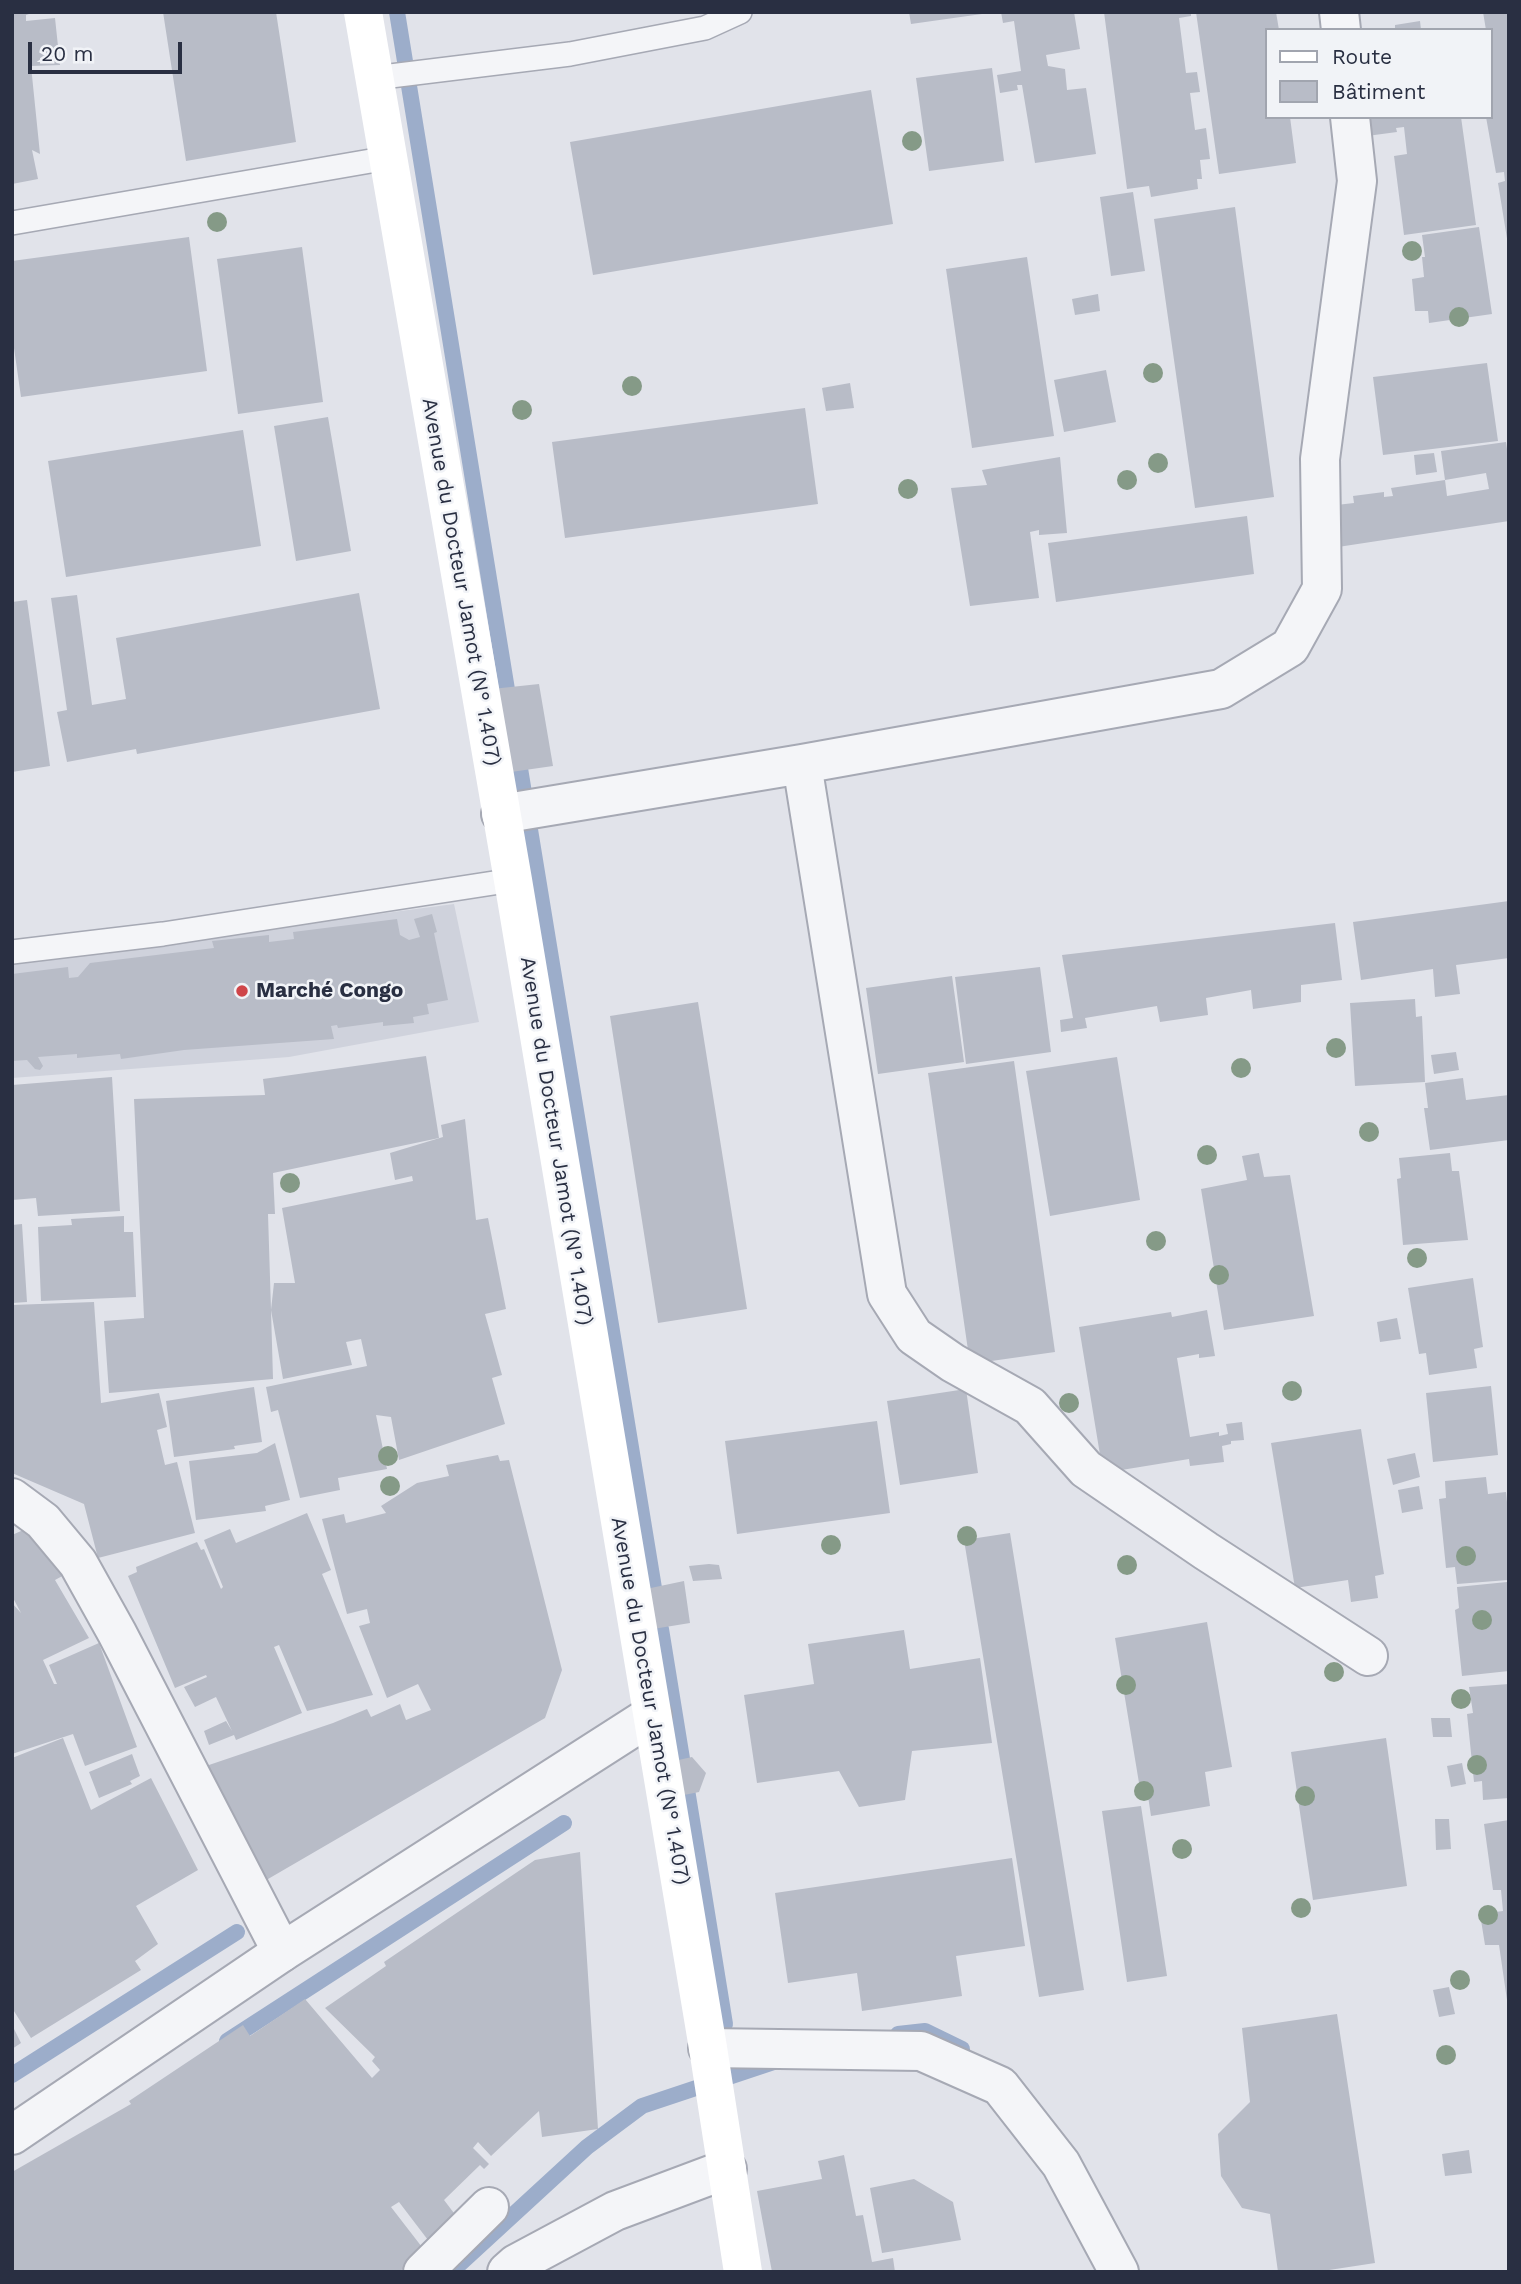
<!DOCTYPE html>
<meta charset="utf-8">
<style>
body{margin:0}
#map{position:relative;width:1521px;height:2284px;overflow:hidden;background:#e1e3ea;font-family:"Work Sans",sans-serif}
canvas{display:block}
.frame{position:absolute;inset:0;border:14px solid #292f42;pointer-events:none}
.legend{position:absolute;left:1265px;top:28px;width:228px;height:91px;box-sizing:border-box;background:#f1f3f7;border:2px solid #a1a5af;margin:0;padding:9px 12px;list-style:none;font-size:21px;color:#292f42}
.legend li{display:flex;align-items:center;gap:14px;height:35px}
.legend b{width:35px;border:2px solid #a1a5af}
.scale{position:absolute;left:28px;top:42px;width:154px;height:32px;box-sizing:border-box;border:4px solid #292f42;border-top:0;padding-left:9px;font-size:21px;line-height:24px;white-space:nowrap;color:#292f42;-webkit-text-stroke:5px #f1f3f7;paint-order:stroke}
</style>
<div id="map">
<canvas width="1521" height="2284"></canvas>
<div class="frame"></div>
<ul class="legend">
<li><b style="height:9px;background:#fff"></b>Route</li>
<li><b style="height:19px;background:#b8bcc7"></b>Bâtiment</li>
</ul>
<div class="scale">20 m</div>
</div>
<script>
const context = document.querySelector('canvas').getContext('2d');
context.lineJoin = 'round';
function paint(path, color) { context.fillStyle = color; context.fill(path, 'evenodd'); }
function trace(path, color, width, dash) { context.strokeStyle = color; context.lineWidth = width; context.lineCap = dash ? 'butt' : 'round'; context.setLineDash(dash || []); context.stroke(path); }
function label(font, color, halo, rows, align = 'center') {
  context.font = font + ' "Work Sans",sans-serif'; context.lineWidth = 5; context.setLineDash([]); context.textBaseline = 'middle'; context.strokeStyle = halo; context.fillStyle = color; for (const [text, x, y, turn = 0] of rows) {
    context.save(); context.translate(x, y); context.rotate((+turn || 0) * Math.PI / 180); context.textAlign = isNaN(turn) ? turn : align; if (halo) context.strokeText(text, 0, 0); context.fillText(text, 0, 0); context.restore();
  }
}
paint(new Path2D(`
 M454,904L479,1022L289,1057L12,1078V960L68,955Z`), '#cfd2dc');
trace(new Path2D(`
 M397,12L510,708
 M517,750L654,1588
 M661,1629L725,2024
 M898,2034L925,2031L962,2049
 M227,2041L564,1823
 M12,2075L237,1932
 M451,2272L587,2147L642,2106L774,2062`), '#9cadca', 16);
paint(new Path2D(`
 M12,12H35L26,15V21L55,18L60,65L31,66L40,154L32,150L38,179L12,184Z
 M163,12H276L296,142L186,161Z
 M909,12H982V14L911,24Z
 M1001,12H1074L1080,49L1046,55L1048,66L1065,69L1067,90L1086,88L1096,154L1035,163L1022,85H1017L1018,90L1000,93L997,75L1021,71L1014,21L1003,23Z
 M1104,12H1191V16L1179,18L1186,73L1197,72L1200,92L1190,93L1195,130L1206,128L1210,159L1200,160L1202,179H1197L1198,189L1151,197L1149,186L1127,189Z
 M1196,12H1276L1279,30H1267V117H1290L1296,163L1219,174Z
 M1483,12H1509V251L1498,183L1505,181L1504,172L1496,173L1486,117H1491V30H1486Z
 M1420,21L1421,30H1395V25Z
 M992,68L1004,161L929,171L916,78Z
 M871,90L893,224L593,275L570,142Z
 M1364,117H1461L1476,225L1404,235L1394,156L1407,154L1404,127L1396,128L1397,132L1367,136Z
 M1133,192L1145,271L1111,276L1100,197Z
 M1235,207L1274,497L1195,508L1154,219Z
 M1479,227L1492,314L1429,323L1428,311H1415L1412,279L1424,277L1422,257H1425L1422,235Z
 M189,237L207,371L21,397L12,334V261Z
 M302,247L323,402L238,414L217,259Z
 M1027,257L1054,436L972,448L946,269Z
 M1098,294L1100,311L1075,315L1072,299Z
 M1487,363L1498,441L1383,455L1373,377Z
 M1106,370L1116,422L1064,432L1054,380Z
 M850,383L854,408L826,411L822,388Z
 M805,408L818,504L565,538L552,442Z
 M328,417L351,551L296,561L274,426Z
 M243,430L261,546L66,577L48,461Z
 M1506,442L1509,463V521L1305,552L1301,509L1354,503L1353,496L1384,492V497L1393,496L1391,488L1445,480L1447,496L1489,489L1486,473L1445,480L1441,451Z
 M1434,453L1437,472L1416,475L1414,455Z
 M1060,457L1067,533L1039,535V530L1030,532L1039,598L970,606L951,488L987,485L982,470Z
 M1247,516L1254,574L1056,602L1048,543Z
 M359,593L380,709L137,754L136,749L67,762L57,712L67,710L51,598L77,595L92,705L126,699L116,638Z
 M27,600L50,766L12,772V602Z
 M539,684L553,766L504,773L492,689Z
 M1509,901V958L1456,965L1460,994L1435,997L1433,969L1361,980L1353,922Z
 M432,914L437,932L434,933L448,1000L427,1004L429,1014L413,1017L414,1023L383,1026V1022L338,1028L337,1025L331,1026L334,1039L184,1050L121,1059L120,1054L77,1058V1054L38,1057L43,1066L40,1070L35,1069L27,1060L12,1061V974L68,967L69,978L78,977L90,963L214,948L212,941L269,935V942L294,939L293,932L397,919L400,935L409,940L420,937L414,919Z
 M1335,923L1342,980L1301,985V1002L1253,1009L1251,990L1206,998L1208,1015L1160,1022L1157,1006L1085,1018L1087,1028L1061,1032L1060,1020L1073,1018L1062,955Z
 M1040,967L1051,1052L966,1064L955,977Z
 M952,976L964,1062L878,1074L866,988Z
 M1415,999L1416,1017L1422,1016L1425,1082L1355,1086L1350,1003Z
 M698,1002L747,1309L658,1323L610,1016Z
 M1456,1052L1459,1070L1434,1074L1431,1055Z
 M426,1056L439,1138L273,1173L275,1214H268L271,1310L274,1283H295L282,1208L413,1181L412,1176L395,1180L390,1153L443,1137L441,1125L465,1119L476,1220L488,1218L506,1309L485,1314L502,1375L492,1378L505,1424L399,1460L391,1417L376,1415L387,1469L338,1478L340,1490L300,1498L278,1410L271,1412L266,1387L367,1366L361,1339L346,1342L352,1365L283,1379L271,1310L273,1379L109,1393L104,1321L144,1318L134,1099L265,1095L263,1079Z
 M1117,1057L1140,1200L1050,1216L1026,1071Z
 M1014,1061L1055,1352L970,1364L928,1073Z
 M112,1077L120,1211L38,1216L36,1198L12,1200V1085Z
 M1463,1078L1466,1100L1509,1095V1140L1430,1150L1424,1108H1428L1425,1083Z
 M1259,1153L1264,1177L1290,1175L1314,1316L1224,1330L1201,1189L1247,1180L1242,1156Z
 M1450,1153L1452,1171H1459L1468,1240L1403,1245L1397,1179L1401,1178L1399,1158Z
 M124,1216V1232H133L136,1297L41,1301L38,1227L72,1225L71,1219Z
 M22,1224L27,1302L12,1303V1225Z
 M1473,1278L1483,1347L1474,1349L1477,1368L1429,1375L1426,1353L1419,1354L1408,1288Z
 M94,1302L101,1403L159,1393L167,1427L157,1430L165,1465L177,1462L195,1533L98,1558L84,1504L12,1473V1305Z
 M1207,1310L1215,1356L1199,1358V1354L1177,1358L1190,1437L1219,1432V1436L1228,1434L1226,1424L1242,1422L1244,1440L1231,1441V1444L1222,1446L1224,1462L1190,1466L1189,1459L1103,1473L1079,1327L1171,1312L1172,1317Z
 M1397,1318L1401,1339L1380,1342L1377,1322Z
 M1491,1386L1498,1455L1433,1462L1426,1393Z
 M254,1387L262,1442L234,1446L235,1449L174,1457L166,1401Z
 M966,1389L978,1473L900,1485L887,1401Z
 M877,1421L890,1513L737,1534L725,1441Z
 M1361,1429L1384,1574L1375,1576L1378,1598L1351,1602L1348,1580L1295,1588L1271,1443Z
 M275,1443L290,1500L265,1506L266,1511L196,1520L189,1461L257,1453Z
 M1415,1453L1420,1477L1393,1485L1387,1459Z
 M498,1455L500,1461L509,1460L562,1670L545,1718L256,1886L206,1766L333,1723L367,1709L371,1717L400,1704L406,1720L431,1710L418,1684L387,1698L359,1626L370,1623L367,1609L347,1614L322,1519L344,1514L346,1523L386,1513L381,1506L417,1483L449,1476L446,1465Z
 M1486,1477L1488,1494L1506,1492L1509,1522V1562H1507L1508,1580L1457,1584L1455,1567L1446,1568L1439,1499L1446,1498L1445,1481Z
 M1419,1486L1423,1509L1402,1513L1398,1490Z
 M307,1513L331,1570L322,1574L373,1695L307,1711L279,1645L274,1647L302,1713L236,1740L234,1735L209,1745L204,1731L226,1721L232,1731L216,1697L195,1707L184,1687L207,1677L206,1675L175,1688L128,1576L137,1572L136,1567L197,1542L201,1550L204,1549L221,1589L223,1587L204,1540L230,1529L236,1543Z
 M37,1524L66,1574L55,1580L89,1638L43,1660L54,1684H57L49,1665L99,1643L137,1747L85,1766L73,1734L12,1754V1603L21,1613L12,1596V1535Z
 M1010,1533L1084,1990L1039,1997L964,1540Z
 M709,1564L719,1565L722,1579L693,1581L689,1566Z
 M684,1581L690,1623L653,1629L646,1589Z
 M1507,1582L1509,1671L1462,1676L1455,1610L1459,1608L1457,1587Z
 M1207,1622L1232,1767L1205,1772L1210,1806L1151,1816L1146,1783H1139L1115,1638Z
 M904,1630L910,1669L980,1658L992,1743L912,1751L905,1800L859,1807L839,1771L757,1783L744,1695L814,1684L808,1644Z
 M1509,1684V1798L1483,1800L1482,1781L1474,1782L1467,1714L1473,1713L1469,1687Z
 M1431,1718H1450L1452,1737H1433Z
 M63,1738L91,1810L151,1778L198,1870L136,1906L158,1944L135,1961L141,1970L31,2038L12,2008V1758Z
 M1386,1738L1407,1886L1313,1900L1291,1752Z
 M132,1754L140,1776L130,1781L132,1784L99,1798L89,1772Z
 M692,1757L706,1773L699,1792L679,1796L674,1761Z
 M1462,1763L1466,1784L1451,1787L1447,1766Z
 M1141,1806L1167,1976L1127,1982L1102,1811Z
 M1435,1819H1449L1451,1849L1436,1850Z
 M1509,1820V2000H1507L1499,1945H1485L1480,1914L1503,1911L1501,1890H1493L1484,1824Z
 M580,1852L598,2129L542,2137L539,2111L491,2156L478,2142L473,2148L489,2164L484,2169L480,2165L444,2200L460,2221L431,2244L399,2202L391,2207L425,2251L399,2272H12V2172L131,2104L129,2101L243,2025L250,2036L305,1999L372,2078L380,2070L372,2061L375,2057L325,2008L386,1966L384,1962L535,1860Z
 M1012,1858L1025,1946L956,1956L962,1996L862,2011L857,1973L788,1983L775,1893Z
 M1449,1987L1455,2014L1439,2017L1433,1990Z
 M1337,2014L1375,2263L1316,2272H1278L1270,2214L1242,2208L1221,2176L1218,2134L1250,2102L1242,2028Z
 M12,2025L21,2043L12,2049Z
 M1469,2150L1472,2173L1445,2176L1442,2154Z
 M844,2155L856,2216L863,2215L872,2262L893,2258L895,2272H772L757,2191L822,2179L818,2161Z
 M914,2179L953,2202L961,2240L882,2253L870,2188Z`), '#b8bcc7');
const service = new Path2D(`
 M374,78L570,54L705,28L740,12
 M12,223L388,158
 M12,952L163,934L513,880`);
const minor = new Path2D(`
 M1339,12L1341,30
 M802,764L887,1294L914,1336L953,1363L1030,1406L1086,1469L1206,1551L1368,1656
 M501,814L802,764L1221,689L1290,647L1322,589L1320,459L1357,181L1350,117
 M12,1498L43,1521L78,1563L117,1633L282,1952
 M708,2048L921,2051L1000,2086L1061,2164L1119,2272
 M423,2272L489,2207
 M507,2272L516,2264L615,2211L727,2169`);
const tertiary = new Path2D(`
 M12,2135L282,1952L652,1715`);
trace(service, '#a6a9b4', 26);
trace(minor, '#a6a9b4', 42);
trace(tertiary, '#a6a9b4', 42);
trace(service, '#f4f5f8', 23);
trace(minor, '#f4f5f8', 38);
trace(tertiary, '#f4f5f8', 38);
trace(new Path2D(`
 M363,12L513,880L708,2048L743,2272`), '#fff', 38);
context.fillStyle = '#859a87';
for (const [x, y] of [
 [912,141],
 [217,222],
 [1412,251],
 [1459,317],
 [1153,373],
 [632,386],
 [522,410],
 [1158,463],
 [1127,480],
 [908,489],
 [1336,1048],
 [1241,1068],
 [1369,1132],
 [1207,1155],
 [290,1183],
 [1156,1241],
 [1417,1258],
 [1219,1275],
 [1292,1391],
 [1069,1403],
 [388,1456],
 [390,1486],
 [967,1536],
 [831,1545],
 [1466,1556],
 [1127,1565],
 [1482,1620],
 [1334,1672],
 [1126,1685],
 [1461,1699],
 [1477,1765],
 [1144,1791],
 [1305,1796],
 [1182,1849],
 [1301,1908],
 [1488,1915],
 [1460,1980],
 [1446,2055]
]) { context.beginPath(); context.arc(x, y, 10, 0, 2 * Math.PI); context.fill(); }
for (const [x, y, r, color] of [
 [242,991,7,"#cf4549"]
]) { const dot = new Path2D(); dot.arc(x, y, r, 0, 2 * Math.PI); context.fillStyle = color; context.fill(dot); trace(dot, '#f1f3f7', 2.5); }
label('21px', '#292f42', '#f1f3f7', [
 ["Avenue du Docteur Jamot (N° 1.407)",461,582,80],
 ["Avenue du Docteur Jamot (N° 1.407)",556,1141,81],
 ["Avenue du Docteur Jamot (N° 1.407)",650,1701,80]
]);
label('bold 21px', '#292f42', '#f1f3f7', [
 ["Marché Congo",256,991]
], 'left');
</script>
